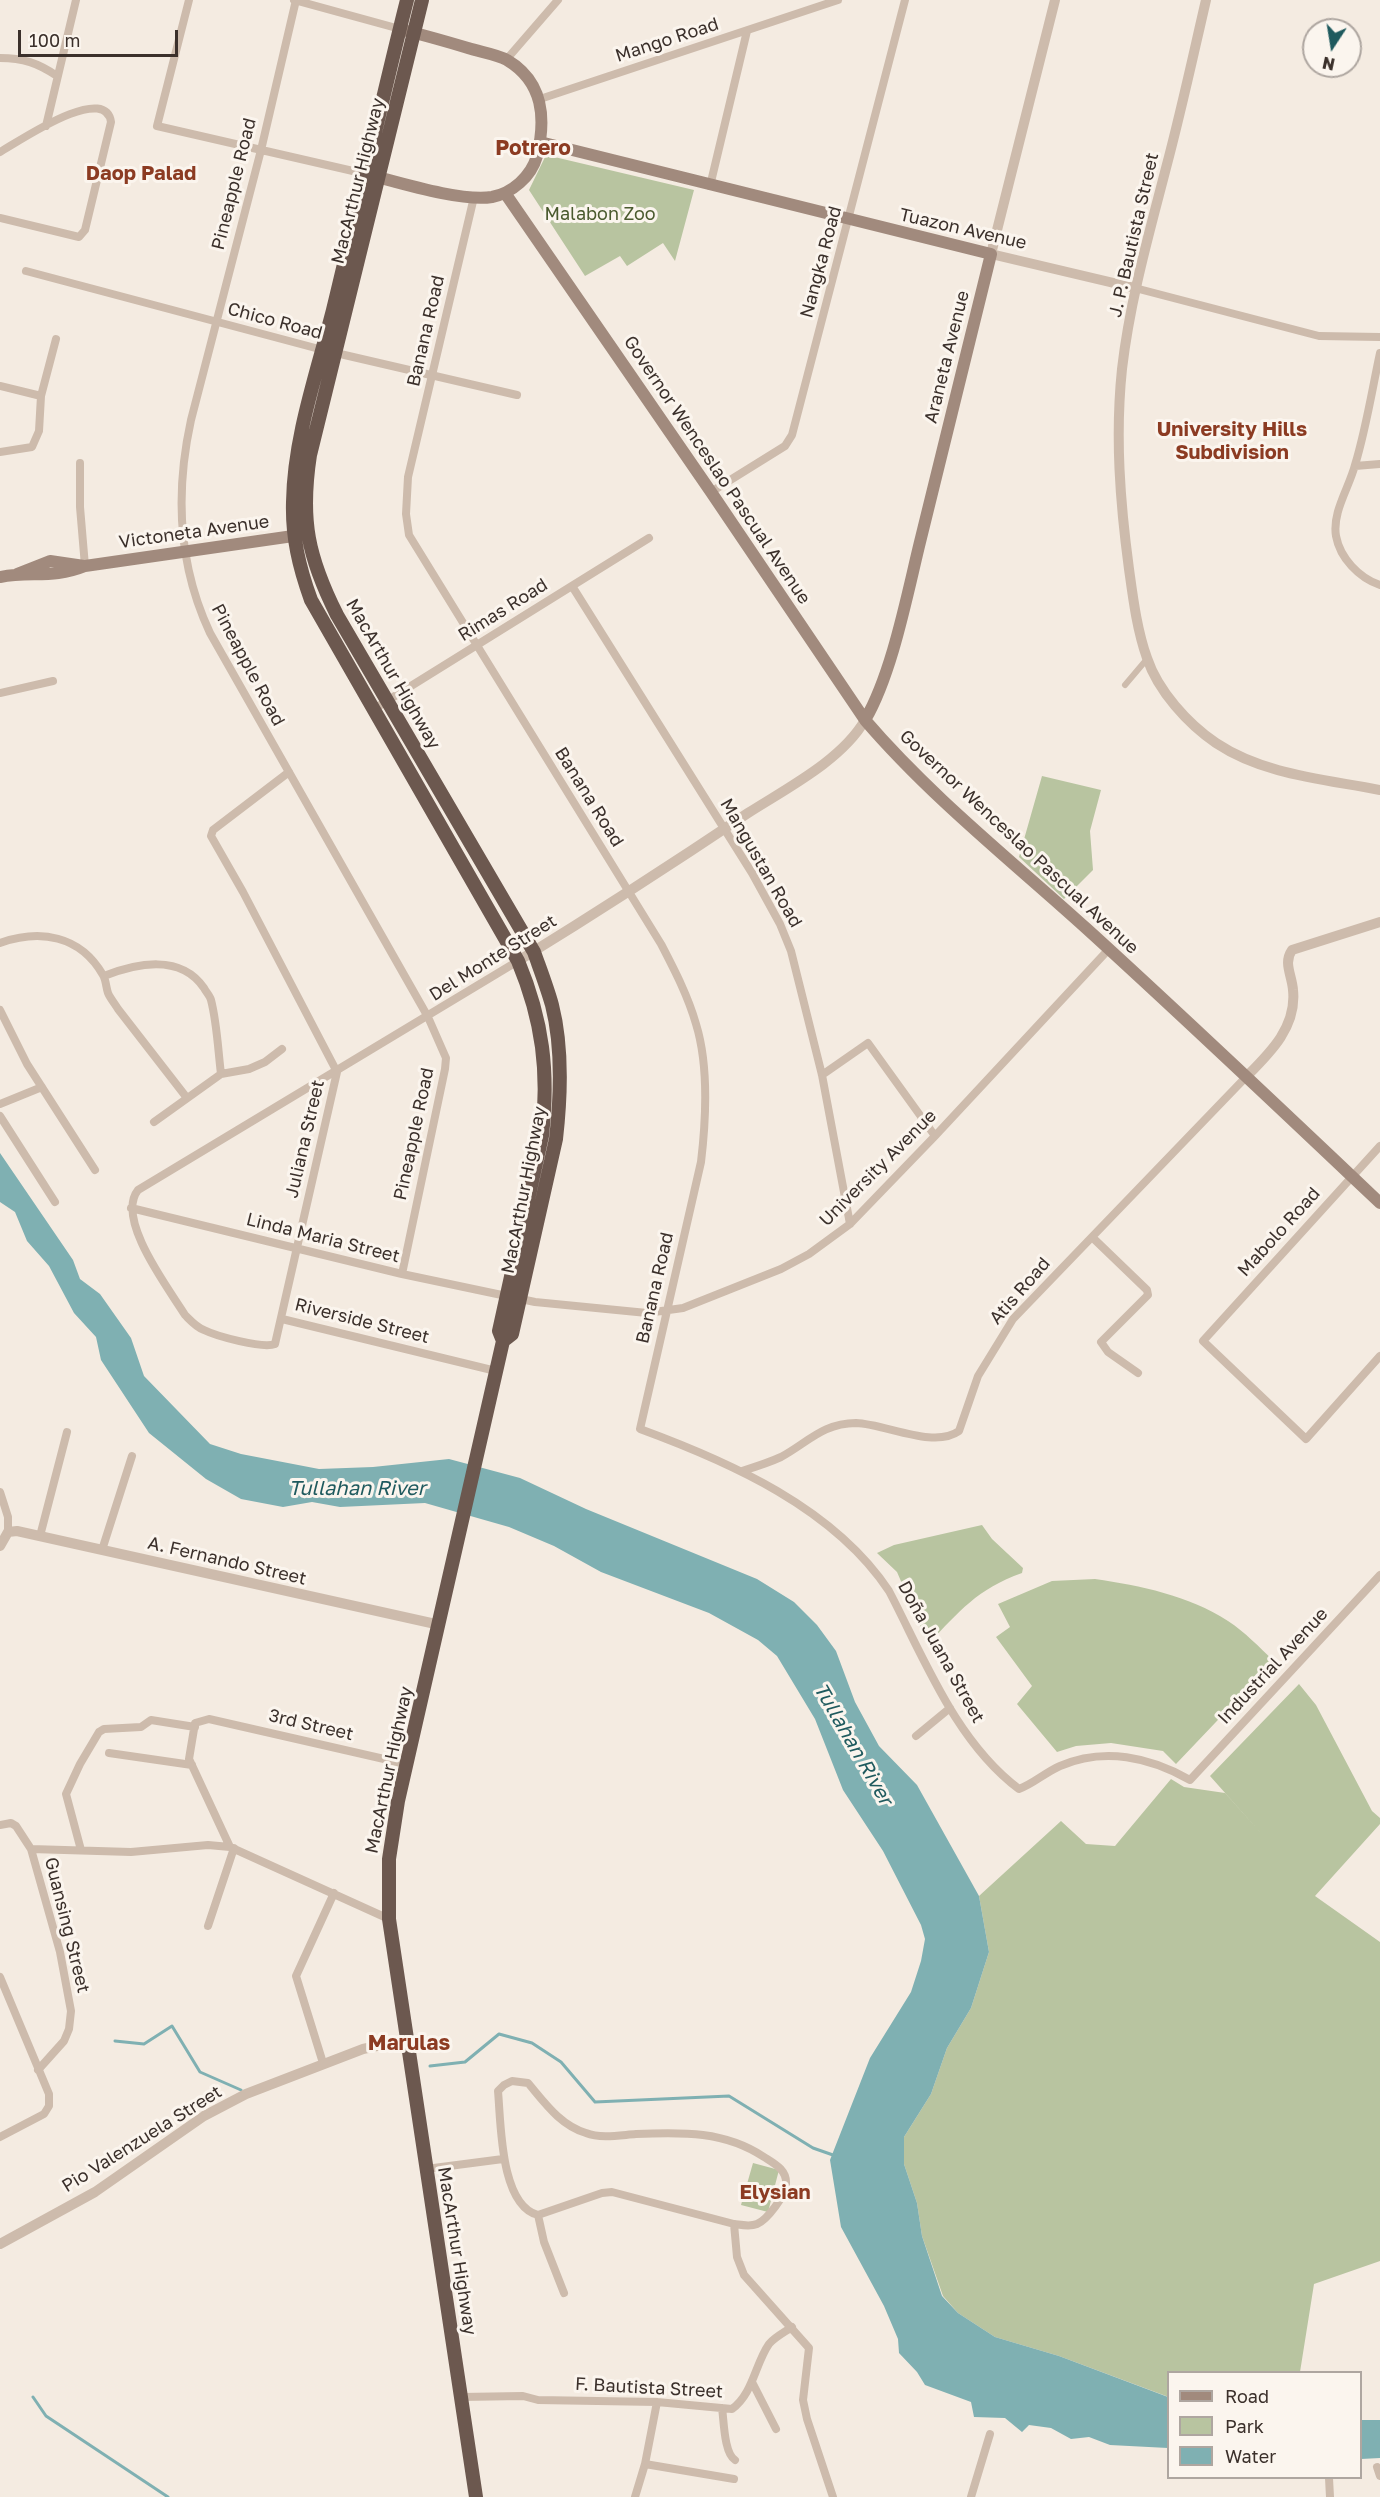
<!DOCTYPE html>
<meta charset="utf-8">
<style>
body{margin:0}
#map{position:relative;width:1380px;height:2497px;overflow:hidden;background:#f4ebe1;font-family:"Golos Text",sans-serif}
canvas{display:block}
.legend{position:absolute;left:1167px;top:2371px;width:195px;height:108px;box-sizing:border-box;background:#fbf5ee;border:2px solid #aea6a0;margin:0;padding:8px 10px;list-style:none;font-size:18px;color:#3b302b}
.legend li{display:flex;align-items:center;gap:12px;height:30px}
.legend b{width:30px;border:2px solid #aea6a0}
.north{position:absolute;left:1302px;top:18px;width:60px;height:60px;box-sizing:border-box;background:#fbf5ee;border:2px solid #aea6a0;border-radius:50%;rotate:192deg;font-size:16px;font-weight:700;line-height:24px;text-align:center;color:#3b302b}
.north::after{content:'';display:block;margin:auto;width:21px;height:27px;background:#1f5a5e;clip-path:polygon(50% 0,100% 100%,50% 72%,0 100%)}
.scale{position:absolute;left:18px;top:30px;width:160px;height:27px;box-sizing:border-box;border:3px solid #3b302b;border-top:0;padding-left:8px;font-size:18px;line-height:21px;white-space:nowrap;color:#3b302b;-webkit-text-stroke:4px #fbf5ee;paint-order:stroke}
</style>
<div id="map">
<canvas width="1380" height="2497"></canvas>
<ul class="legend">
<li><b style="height:8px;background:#a18a7d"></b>Road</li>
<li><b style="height:16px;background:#b8c4a0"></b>Park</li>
<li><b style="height:16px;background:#7fb0b2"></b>Water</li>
</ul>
<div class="north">N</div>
<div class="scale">100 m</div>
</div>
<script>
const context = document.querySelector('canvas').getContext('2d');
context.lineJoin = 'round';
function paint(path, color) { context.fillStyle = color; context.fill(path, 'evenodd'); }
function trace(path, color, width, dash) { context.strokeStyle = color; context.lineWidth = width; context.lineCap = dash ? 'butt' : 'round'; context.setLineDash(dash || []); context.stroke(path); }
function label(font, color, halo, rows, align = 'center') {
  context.font = font + ' "Golos Text",sans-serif'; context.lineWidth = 6; context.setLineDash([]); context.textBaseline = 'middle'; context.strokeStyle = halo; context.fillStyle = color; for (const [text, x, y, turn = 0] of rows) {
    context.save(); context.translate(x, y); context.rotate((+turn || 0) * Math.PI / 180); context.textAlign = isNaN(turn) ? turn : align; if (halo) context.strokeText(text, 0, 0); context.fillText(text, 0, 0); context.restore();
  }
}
paint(new Path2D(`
 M546,155L694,190L675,261L663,243L627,266L620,256L585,276L529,190Z
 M1042,776L1101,790L1090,831L1093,870L1064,899L1019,857Z
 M982,1525L992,1539L1023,1568L1022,1573C977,1589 960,1611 928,1644L897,1572L877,1553L894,1545Z
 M1095,1579C1141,1586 1188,1595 1228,1621C1245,1632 1259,1647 1274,1661L1176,1764L1163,1751L1111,1743L1076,1746L1057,1752L1017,1704L1032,1686L996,1637L1010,1627L998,1604L1052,1581Z
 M1299,1684L1316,1705L1372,1811L1380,1818V1824L1315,1896L1380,1942V2261L1314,2284L1300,2372H1168V2397L1166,2396L1059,2356L995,2337L958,2313L943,2296L922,2236L917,2203L904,2164V2137L931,2094L947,2048L971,2008L989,1952L979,1896L1061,1821L1086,1844L1115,1846L1171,1779L1184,1787L1225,1793L1267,1840L1210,1776Z
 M753,2163L779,2170L768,2212L741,2205Z`), '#b8c4a0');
paint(new Path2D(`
 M0,1153L73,1260L80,1279L100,1294L131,1338L144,1376L210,1444L241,1454L319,1469L373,1467L449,1459L520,1478L586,1509L757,1579L794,1602L817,1625L836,1651L855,1702L879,1746L917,1785L979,1896L989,1952L971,2008L947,2048L931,2094L904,2137V2164L917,2203L922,2236L942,2296L958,2313L995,2337L1059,2356L1168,2397V2448L1110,2445L1089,2437L1071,2439L1051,2428L1029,2425L1022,2432L1005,2418L974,2417L971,2402L925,2385L917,2372L899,2353L898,2339L884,2306L841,2227L830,2160L870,2058L911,1992L921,1961L925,1939L921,1925L883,1851L843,1790L815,1719L777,1656L758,1640L709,1613L601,1572L554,1546L509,1527L425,1503L340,1507L312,1502L283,1507L241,1499L206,1479L149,1433L101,1360L96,1337L74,1313L49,1266L27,1241L15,1212L0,1202Z
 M1361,2420H1380V2458L1361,2459Z`), '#7fb0b2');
trace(new Path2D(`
 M115,2041L144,2044L172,2026L200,2072L241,2090
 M430,2066L465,2062L499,2034L532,2043L561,2062L595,2102L729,2096L813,2148L833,2155
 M33,2397L46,2416L168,2497`), '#7fb0b2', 3);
trace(new Path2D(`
 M1125,685L1147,659`), '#cdbbac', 6);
trace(new Path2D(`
 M189,0L157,126L366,174
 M294,0L400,29
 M296,0L261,150L191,420C175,493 178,565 210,633L428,1017L446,1058L445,1069L402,1274
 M0,58C23,58 38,63 57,76
 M506,60L558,0
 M540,99L838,0
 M46,126L76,0
 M0,152C18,142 105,82 111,122L85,230L79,237L0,218
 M710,186L747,31
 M474,197L408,477L406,514L409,535L661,944C675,971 688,996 696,1024C709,1066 706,1120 701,1162L640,1429C730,1462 834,1508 889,1591C924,1658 956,1742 1019,1789C1033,1784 1046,1772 1060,1766C1104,1747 1150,1757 1190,1780L1380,1575
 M26,271L323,350L517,395
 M1135,288L1319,336L1380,337
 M1380,353C1372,390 1366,429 1355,465C1349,488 1332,512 1336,536C1340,558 1359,578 1380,585
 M0,386L41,396
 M0,452L32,447L39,431L41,396L56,339
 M80,463V507L85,566
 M1355,466L1380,464
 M711,492L785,446L792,435L905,0
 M572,586L752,873L780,924L791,951L822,1075L850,1224
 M0,693L53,681
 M374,709L649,538
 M289,772L213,830L211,836L243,892L337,1072L275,1344C263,1349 216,1336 204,1330C196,1327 191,1321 185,1315C169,1289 115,1219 138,1190L518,961
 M0,943C40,929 80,935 103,975C106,980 106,987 108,993C110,998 115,1004 118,1009L187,1098
 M104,976C137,963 181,954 204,988C206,992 210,996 211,1000C217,1023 218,1050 221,1074
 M0,1010L27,1064L95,1170
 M822,1075L868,1043L935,1136
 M0,1104L42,1087
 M0,1116L55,1202
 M154,1122L221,1074L249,1069L265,1062L282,1049
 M1380,1146L1203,1341L1306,1439L1380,1356
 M131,1208L402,1274L535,1302L647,1313L683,1308L781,1269L809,1254L850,1224L935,1136L1109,949
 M1092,1237L1147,1290L1148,1295L1101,1342L1108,1352L1138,1373
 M282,1319L496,1371
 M742,1471C755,1467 768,1463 781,1457C807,1443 823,1423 856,1423C886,1424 934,1449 959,1431L978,1376L1013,1319L1246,1077
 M0,1492L8,1517V1532
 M40,1536L67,1432
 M102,1550L132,1456
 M916,1736L950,1708
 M109,1753L192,1765
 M0,1825L11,1823L16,1826L31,1849L60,1952L71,2011L69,2029L64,2041L38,2070
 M230,1847L189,1759L195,1723L209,1719L406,1764
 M31,1849L131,1852L208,1845L230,1847L389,1919
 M81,1850L66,1794L80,1764L99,1732L104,1729L141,1727L151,1720L195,1727
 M208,1926L234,1848
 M0,1977L49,2094V2106L44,2114L0,2137
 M323,2063L296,1976L334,1893
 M512,2081L528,2083C545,2103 560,2125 586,2133C601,2139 621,2135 636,2134C683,2132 725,2131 764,2157C775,2164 787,2170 786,2184C786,2195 767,2220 757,2224C750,2227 742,2225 734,2224L612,2192L602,2193L538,2215C500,2205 501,2123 498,2091L504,2085Z
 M426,2169L503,2159
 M538,2215L544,2242L564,2293
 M734,2224L737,2257L744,2275L809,2348L803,2400L807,2419L833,2497
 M752,2382L776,2429
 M461,2397L523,2396L538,2400L657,2402L732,2409C753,2394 755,2364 769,2344C775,2337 785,2332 792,2327
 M722,2408C724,2421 724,2453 735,2460
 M645,2464L734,2479
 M1377,2467L1380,2476
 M1329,2478L1330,2497
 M635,2497L645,2464L657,2402
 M971,2497L990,2434`), '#cdbbac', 8);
trace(new Path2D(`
 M1055,0L991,254L1135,288
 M1206,0C1193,56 1181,112 1166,168C1149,234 1130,300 1122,369C1115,436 1120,502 1129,569C1133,598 1137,630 1147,658C1158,691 1188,724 1216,743C1264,775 1324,779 1380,790
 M518,961C596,913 672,864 748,813C787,788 842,760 865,720
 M1246,1077C1270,1053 1297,1027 1293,990C1292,975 1283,963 1292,950L1380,922
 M0,1546L8,1532L17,1531L440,1625
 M0,2244L95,2192L204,2116L246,2094L363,2049L408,2039`), '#cdbbac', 10);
trace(new Path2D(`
 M540,142L991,254C968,350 944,446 920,542C907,595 892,674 865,720
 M370,175C401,183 462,202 492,197C512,193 531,177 537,156C546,119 544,82 507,60C496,54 480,52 468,48C448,42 427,36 407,31
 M505,193L711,492L865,720C931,797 1012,861 1087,929C1186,1019 1283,1111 1380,1203
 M17,574L50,561L84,566
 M0,577C31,571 53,579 85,566L307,534`), '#a18a7d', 12);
trace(new Path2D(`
 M407,0C381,103 358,207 333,310C317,373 294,437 293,502C292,537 299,567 311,600L518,961C543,1021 549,1072 542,1136L499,1331L503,1341L398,1801L389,1859V1919L476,2497
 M422,0L310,455C300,520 308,557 337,615L534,952C540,969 547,987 552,1005C563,1048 561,1095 556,1139L512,1334L503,1341`), '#6c584f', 14);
label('18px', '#3b302b', '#fbf5ee', [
 ["Mango Road",667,40,-18],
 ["MacArthur Highway",358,181,-76],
 ["Pineapple Road",234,184,-76],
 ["Tuazon Avenue",963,229,13],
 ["J. P. Bautista Street",1134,235,-77],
 ["Nangka Road",821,262,-75],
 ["Chico Road",275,321,15],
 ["Banana Road",426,331,-77],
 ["Araneta Avenue",947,357,-76],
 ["Governor Wenceslao Pascual Avenue",717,470,56],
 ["Victoneta Avenue",194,532,-8],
 ["Rimas Road",503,610,-32],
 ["Pineapple Road",248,665,62],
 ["MacArthur Highway",393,674,60],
 ["Banana Road",589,797,58],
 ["Governor Wenceslao Pascual Avenue",1019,842,43],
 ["Mangustan Road",761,863,60],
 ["Del Monte Street",493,958,-32],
 ["Pineapple Road",414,1134,-78],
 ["Juliana Street",305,1139,-77],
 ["University Avenue",878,1168,-45],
 ["MacArthur Highway",524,1190,-79],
 ["Mabolo Road",1279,1232,-48],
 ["Linda Maria Street",323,1238,14],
 ["Banana Road",655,1288,-77],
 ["Atis Road",1020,1291,-49],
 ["Riverside Street",362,1321,14],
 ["A. Fernando Street",227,1561,13],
 ["Doña Juana Street",941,1652,61],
 ["Industrial Avenue",1273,1666,-47],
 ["3rd Street",311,1725,13],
 ["MacArthur Highway",389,1770,-78],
 ["Guansing Street",67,1925,76],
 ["Pio Valenzuela Street",142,2139,-32],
 ["MacArthur Highway",457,2251,81],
 ["F. Bautista Street",649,2388,3]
]);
label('18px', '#4a5a2e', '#fbf5ee', [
 ["Malabon Zoo",600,214]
]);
label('bold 20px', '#8c3b22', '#fbf5ee', [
 ["Daop Palad",141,174],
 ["University Hills",1232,430],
 ["Subdivision",1232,453],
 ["Elysian",775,2193]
]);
label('italic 20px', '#1f5a5e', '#fbf5ee', [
 ["Tullahan River",357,1489],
 ["Tullahan River",853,1744,60]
]);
label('bold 21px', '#8c3b22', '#fbf5ee', [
 ["Potrero",533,148],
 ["Marulas",409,2043]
]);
</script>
